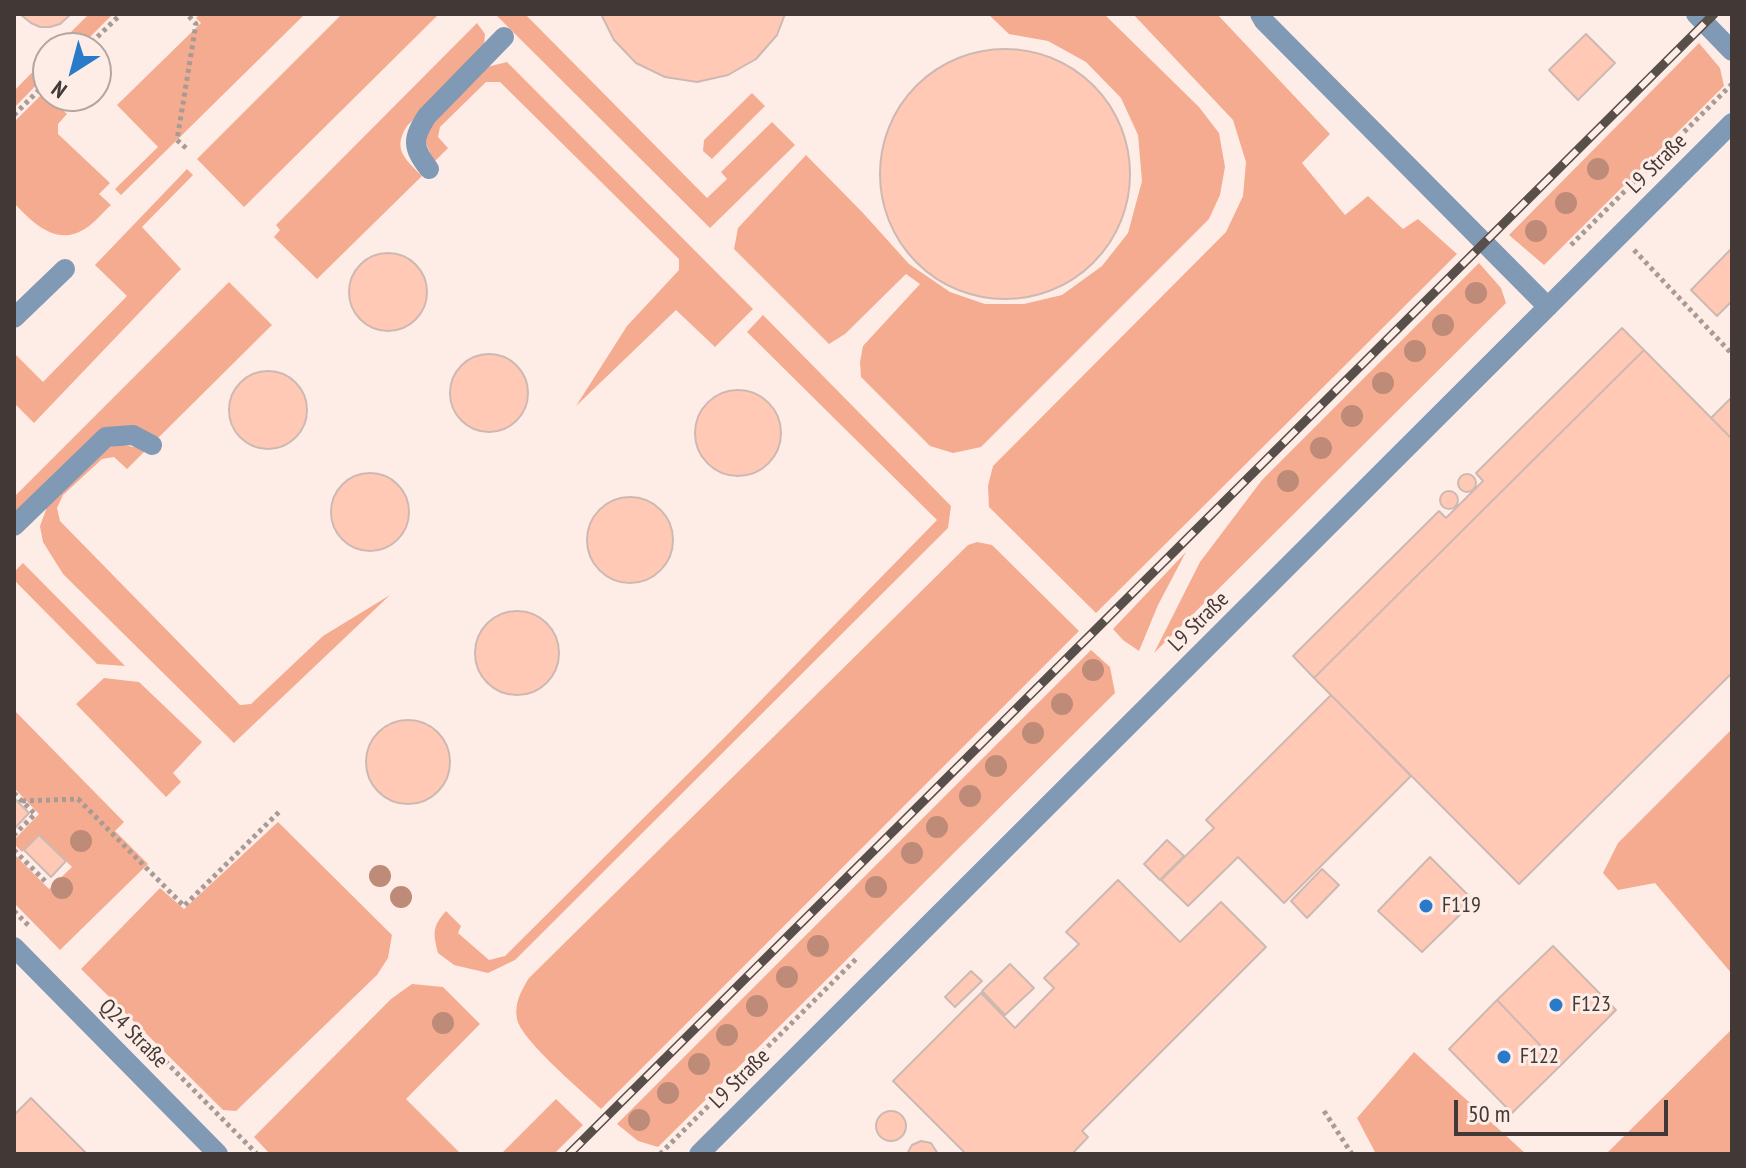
<!DOCTYPE html>
<meta charset="utf-8">
<style>
body{margin:0}
#map{position:relative;width:1746px;height:1168px;overflow:hidden;background:#feede7;font-family:"PT Sans Narrow",sans-serif}
canvas{display:block}
.frame{position:absolute;inset:0;border:16px solid #423936;pointer-events:none}
.north{position:absolute;left:32px;top:32px;width:80px;height:80px;box-sizing:border-box;background:#feede7;border:2px solid #b3a5a0;border-radius:50%;rotate:216deg;font-size:22px;font-weight:700;line-height:32px;text-align:center;color:#423936}
.north::after{content:'';display:block;margin:auto;width:28px;height:36px;background:#297bca;clip-path:polygon(50% 0,100% 100%,50% 72%,0 100%)}
.scale{position:absolute;left:1454px;top:1100px;width:214px;height:36px;box-sizing:border-box;border:4px solid #423936;border-top:0;padding-left:10px;font-size:24px;line-height:28px;white-space:nowrap;color:#423936;-webkit-text-stroke:6px #feede7;paint-order:stroke}
</style>
<div id="map">
<canvas width="1746" height="1168"></canvas>
<div class="frame"></div>
<div class="north">N</div>
<div class="scale">50 m</div>
</div>
<script>
const context = document.querySelector('canvas').getContext('2d');
context.lineJoin = 'round';
function paint(path, color) { context.fillStyle = color; context.fill(path, 'evenodd'); }
function trace(path, color, width, dash) { context.strokeStyle = color; context.lineWidth = width; context.lineCap = dash ? 'butt' : 'round'; context.setLineDash(dash || []); context.stroke(path); }
function label(font, color, halo, rows, align = 'center') {
  context.font = font + ' "PT Sans Narrow",sans-serif'; context.lineWidth = 6; context.setLineDash([]); context.textBaseline = 'middle'; context.strokeStyle = halo; context.fillStyle = color; for (const [text, x, y, turn = 0] of rows) {
    context.save(); context.translate(x, y); context.rotate((+turn || 0) * Math.PI / 180); context.textAlign = isNaN(turn) ? turn : align; if (halo) context.strokeText(text, 0, 0); context.fillText(text, 0, 0); context.restore();
  }
}
paint(new Path2D(`
 M89,14H113L79,48H55Z
 M200,14H305L121,195L115,189L158,147L117,105L201,23L196,18Z
 M342,14H439L244,207L197,159Z
 M495,14H525L707,198L727,179L721,172L772,122L795,145L710,228Z
 M988,14H1104L1199,107L1219,133L1225,167L1220,195L1209,219L981,447L953,453L930,446L861,377L860,362L863,346L920,284L906,274L845,334L829,344L734,249L738,228L806,155L863,213L909,264L950,292L985,304H1024L1062,295L1102,266L1128,233L1142,181L1138,135L1121,98L1086,62L1048,41L1009,34Z
 M1133,14H1217L1330,134L1302,163L1345,215L1368,196L1403,229L1418,219L1457,254L1096,613L989,507L988,486L993,466L1226,232L1243,196L1246,162L1233,120Z
 M477,23L485,34L484,46L407,126C392,149 405,159 422,176L317,279L274,237L280,230L276,225Z
 M1699,43L1720,68L1724,86L1544,265L1509,235Z
 M48,56V73L14,108V91Z
 M507,62L753,309L715,347L676,310L576,406L627,326L679,270V259L500,82H486L440,127L438,137L448,148L434,162L425,141L428,126L483,68Z
 M44,92L67,114L58,124V134L110,183L99,194L111,205C102,213 92,226 81,231C54,245 31,221 14,203V122Z
 M752,93L765,106L712,159L703,151L704,140Z
 M187,169L193,175L142,227L181,269L34,423L14,403V353L43,382L127,296L95,265Z
 M1479,263L1501,288L1506,303L1154,653L1200,562L1262,480Z
 M229,282L272,325L158,438C136,426 126,422 101,431L14,515V497Z
 M763,315L951,506L948,528L515,960L488,973L454,965L438,953C433,933 432,927 446,911L461,926L458,933L489,960L505,956L726,736L937,520L747,332Z
 M119,444L139,448L145,451L127,469L114,457L102,459L63,495L57,508L60,521L240,705L251,704L323,636L390,595L234,743L63,574L43,542L40,526L50,499L101,450Z
 M977,542L992,545L1079,631L601,1109C583,1092 521,1040 517,1019C514,1003 521,991 529,978L968,545Z
 M1186,552L1158,605L1139,651L1123,640L1113,629Z
 M23,563L125,666L97,664L16,582L14,583V572Z
 M1091,650L1110,667L1115,693L658,1147L638,1141L617,1124Z
 M104,678L139,682L202,742L173,773L181,782L166,797L76,704Z
 M14,710L124,822L115,831L148,864L60,950L14,903V854L49,889L72,867L39,835L22,852L14,844V840L39,814L14,788Z
 M1732,729V974L1655,883L1618,890L1603,873L1618,843Z
 M278,822L392,935L388,958L377,975L236,1111L223,1110L81,969L160,888L184,909Z
 M412,984L443,987L480,1024L406,1099L461,1154H270L254,1137L391,999Z
 M1732,1029V1154H1606Z
 M1414,1052L1526,1154H1376L1357,1118Z
 M556,1099L583,1125L554,1154H501Z`), '#f5ab90');
const building = new Path2D(`
 M20,14H71L60,24L50,27H40L31,23Z
 M601,14H785L777,35L756,59L728,75L697,82L665,77L636,63L614,40Z
 M1586,34L1615,63L1578,100L1549,70Z
 M880 174a125 125 0 1 1 250 0a125 125 0 1 1-250 0Z
 M1732,248V301L1717,316L1691,290Z
 M349 292a39 39 0 1 1 78 0a39 39 0 1 1-78 0Z
 M1622,328L1644,350L1314,678L1293,656L1439,511L1446,518L1483,481L1476,473Z
 M1644,350L1732,439V673L1519,884L1314,678Z
 M450 393a39 39 0 1 1 78 0a39 39 0 1 1-78 0Z
 M229 410a39 39 0 1 1 78 0a39 39 0 1 1-78 0Z
 M695 433a43 43 0 1 1 86 0a43 43 0 1 1-86 0Z
 M1732,397V439L1711,418Z
 M331 512a39 39 0 1 1 78 0a39 39 0 1 1-78 0Z
 M1458 483a9 9 0 1 1 18 0a9 9 0 1 1-18 0Z
 M1440 500a9 9 0 1 1 18 0a9 9 0 1 1-18 0Z
 M587 540a43 43 0 1 1 86 0a43 43 0 1 1-86 0Z
 M475 653a42 42 0 1 1 84 0a42 42 0 1 1-84 0Z
 M1331,695L1411,776L1284,903L1238,857L1188,906L1161,880L1214,828L1206,820Z
 M366 762a42 42 0 1 1 84 0a42 42 0 1 1-84 0Z
 M14,798L29,813L14,829Z
 M39,835L66,861L51,877L24,850Z
 M1167,840L1184,856L1160,880L1144,864Z
 M1430,857L1474,901L1422,952L1378,911Z
 M1322,869L1339,885L1307,918L1291,901Z
 M1118,880L1180,942L1221,902L1266,947L1082,1131L1088,1137L1072,1154H966L893,1081L981,993L1015,1028L1054,988L1044,978L1079,944L1066,932Z
 M1553,946L1616,1010L1560,1066L1497,1000Z
 M1010,964L1034,988L1005,1015L982,991Z
 M971,971L982,981L955,1007L945,997Z
 M1497,1000L1560,1066L1512,1113L1449,1049Z
 M31,1098L87,1154H14V1115Z
 M876 1126a15 15 0 1 1 30 0a15 15 0 1 1-30 0Z
 M921,1141L931,1143L938,1154H907L912,1145Z`);
paint(building, '#ffc9b5');
trace(building, '#ceb9b2', 2);
trace(new Path2D(`
 M86,48L121,14
 M14,115L48,81
 M186,148L177,140L196,24L187,14
 M1571,245L1732,84
 M1634,250L1732,354
 M14,793L35,814L14,835
 M22,801L78,799L184,906L281,810
 M14,850L45,881
 M14,911L30,927
 M165,1061L257,1154
 M1324,1111L1352,1154
 M660,1154L857,958`), '#a89b96', 5, [4, 4]);
trace(new Path2D(`
 M1260,14L1264,21L1548,307
 M1696,14L1732,51
 M429,169C412,147 412,139 427,116L504,37
 M14,318L65,269
 M14,526L106,437L133,435L152,445
 M14,947L218,1154
 M699,1154L1732,123`), '#8099b5', 20);
const rail = new Path2D(`
 M569,1154L1714,14`);
trace(rail, '#584f4b', 9);
trace(rail, '#feede7', 6, [18]);
context.fillStyle = '#bd8b77';
for (const [x, y] of [
 [1598,169],
 [1566,203],
 [1536,231],
 [1476,293],
 [1443,325],
 [1415,351],
 [1383,383],
 [1352,416],
 [1321,448],
 [1288,481],
 [1093,670],
 [1062,704],
 [1033,733],
 [996,766],
 [970,796],
 [937,827],
 [81,841],
 [912,853],
 [380,876],
 [876,887],
 [62,888],
 [401,897],
 [818,946],
 [787,977],
 [757,1006],
 [443,1023],
 [727,1035],
 [699,1064],
 [668,1093],
 [639,1120]
]) { context.beginPath(); context.arc(x, y, 11, 0, 2 * Math.PI); context.fill(); }
for (const [x, y, r, color] of [
 [1426,906,8,"#297bca"],
 [1556,1005,8,"#297bca"],
 [1504,1057,8,"#297bca"]
]) { const dot = new Path2D(); dot.arc(x, y, r, 0, 2 * Math.PI); context.fillStyle = color; context.fill(dot); trace(dot, '#feede7', 3); }
label('22px', '#423936', '#feede7', [
 ["L9 Straße",1657,164,-45],
 ["L9 Straße",1199,622,-45],
 ["Q24 Straße",133,1034,45],
 ["L9 Straße",740,1079,-45]
]);
label('22px', '#423936', '#feede7', [
 ["F119",1442,906],
 ["F123",1572,1005],
 ["F122",1520,1057]
], 'left');
</script>
